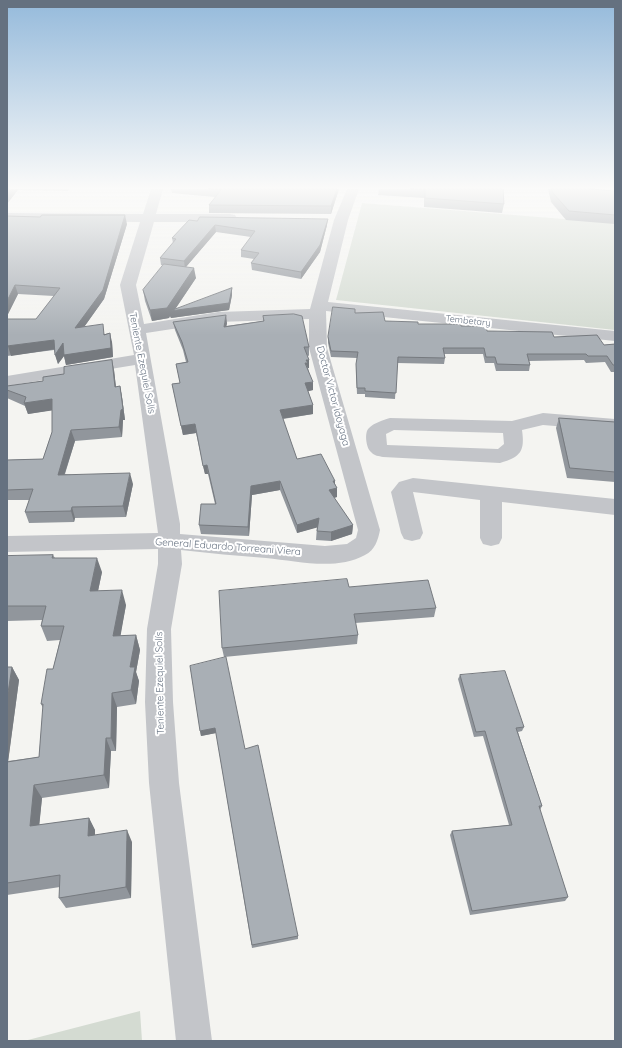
<!DOCTYPE html>
<meta charset="utf-8">
<style>
body{margin:0}
#map{position:relative;width:622px;height:1048px;overflow:hidden;background:#f4f4f1;font-family:Quicksand,sans-serif}
canvas{display:block}
.frame{position:absolute;inset:0;border:8px solid #657180;pointer-events:none}
</style>
<div id="map">
<canvas width="622" height="1048"></canvas>
<div class="frame"></div>
</div>
<script>
const context = document.querySelector('canvas').getContext('2d');
context.lineJoin = 'round';
function paint(path, color) { context.fillStyle = color; context.fill(path, 'evenodd'); }
function trace(path, color, width, dash) { context.strokeStyle = color; context.lineWidth = width; context.lineCap = dash ? 'butt' : 'round'; context.setLineDash(dash || []); context.stroke(path); }
function label(font, color, halo, rows, align = 'center') {
  context.font = font + ' Quicksand,sans-serif'; context.lineWidth = 4; context.setLineDash([]); context.textBaseline = 'middle'; context.strokeStyle = halo; context.fillStyle = color; for (const [text, x, y, turn = 0] of rows) {
    context.save(); context.translate(x, y); context.rotate((+turn || 0) * Math.PI / 180); context.textAlign = isNaN(turn) ? turn : align; if (halo) context.strokeText(text, 0, 0); context.fillText(text, 0, 0); context.restore();
  }
}
paint(new Path2D(`
 M362,203L615,223V330L336,300Z
 M140,1011L142,1041H24Z`), '#d4dbd2');
paint(new Path2D(`
 M151,189H163L156,214H230L235,215L237,218L235,221L230,222H154L136,285L144,324L218,312L310,309L334,220L347,189H359L348,220L328,302L615,331V341L326,311L327,348L380,530C378,540 375,550 365,555C336,571 297,561 266,558C238,556 209,553 181,550L182,564L171,629L173,702L179,783L212,1041H176L149,783L145,702L147,629L158,564V549L7,552V536L158,533L135,365L7,386V376L134,355L120,285L140,222L7,221V213L143,214ZM309,319V348L358,530L356,538L347,544L325,546L180,534V524L146,333L218,322Z
 M543,413L615,419V431L543,425L522,430C525,451 521,457 500,463L383,457C379,456 374,456 371,452C366,448 364,432 369,428C374,423 383,420 390,418L512,421ZM394,430L503,433L504,444L498,449L387,445L386,434Z
 M413,478L615,499V515L502,502V538L499,544L491,546L483,544L480,538V500L413,492L423,533L420,539L412,541L404,539L401,533L391,492L399,482Z`), '#c3c5c9');
paint(new Path2D(`
 M7,189H69L68,191L18,190Z
 M171,189H339L331,214L209,213V205L215,197L172,193Z
 M379,189H504V204L502,213L424,207V198L378,195Z
 M548,189H589L615,191V224L566,220L551,202Z
 M7,216L127,224L104,299L84,327L105,334L112,342L113,357L66,365L64,356L58,364L54,350L7,356V319H36L54,296L18,294L7,316Z
 M197,221L327,225L320,252L301,279L252,270L251,263L254,259L241,257V250L251,237L216,232L186,267L196,278L175,309L232,295L229,310L171,318L170,316L169,318L152,321L145,301L143,290L163,265H161L160,258L173,243L172,238Z
 M355,313L385,321L418,324L461,326L487,331L554,337L604,345L615,344V372H611L605,362L586,363L584,360L529,361L530,365L529,371H496L494,363H485L483,354H444L445,358L444,364L397,363L395,399L365,397V394H357L356,371L357,358L331,357L328,343V337Z
 M263,316L309,347V356L307,355L309,360V368H308L313,390L308,391L313,405V414L283,419L297,459L335,481V484L337,488V497L334,498L353,525L352,534L331,541L316,540L317,527L297,533L280,490L252,495L249,536L201,534L199,525L215,504L208,474H205L196,433L183,435L172,384L180,383L176,364L186,362L183,350L175,330L173,322L227,323L226,326L263,321Z
 M114,370L116,387L120,386L122,397L125,420H123L122,437L75,441L65,474L133,484L126,517L75,518L74,522L29,523L25,512L29,500H7V460L43,459L52,432V410L28,414L25,406L7,398V386L43,381Z
 M559,418L615,422V482L567,478L556,428Z
 M53,555L55,558L102,572L98,591L126,605L120,636L136,635L140,650L136,672L139,681L136,704L117,707L116,751H111L109,788L42,798L39,825L89,818L95,830V835L132,842L131,898L66,908L59,898L60,887L7,895V667H12L19,680L8,761L39,757L43,708L41,704L53,669L60,640L47,641L41,626L42,620L7,621V556Z
 M349,587L436,608L434,617L355,623L358,635L357,644L224,657L222,648Z
 M190,666L245,749L298,936V939L252,948L216,733L201,736Z
 M460,675L524,727L522,731L518,732L542,806L540,810L568,897L565,901L470,915L450,835L452,831L509,825L483,736L474,737L458,679Z`), '#91969c');
paint(new Path2D(`
 M10,189H17L18,190L7,204V193Z
 M337,189H339L331,214V206Z
 M125,215L127,224L104,299L77,337L75,328Z
 M328,219L327,225L320,252L301,279V272Z
 M215,225L216,232L185,268L184,261Z
 M194,268L196,278L174,311L232,288V295L229,310L171,318L170,316L169,318L152,321L150,310Z
 M15,285L18,294L7,316V301Z
 M226,315L227,323L225,335L224,327Z
 M110,333L112,342L113,357L66,365L64,356L58,364L55,355L63,343Z
 M54,340L56,349L11,356L8,346Z
 M112,360L114,370L117,397L115,387Z
 M306,360H309V368H308L305,363Z
 M313,382V390L305,392V383Z
 M120,386L122,397L125,420H123L122,437L119,427Z
 M52,399L55,410L28,414L24,403Z
 M313,405V414L280,419V410Z
 M195,424L196,433L183,435L181,426Z
 M71,430L75,441L61,485L58,475Z
 M207,465L208,474H205L203,466Z
 M130,473L133,484L126,517L123,506Z
 M280,481V490L252,495L249,536L248,527L251,486Z
 M333,481H335V489L337,488V497L329,499V490Z
 M72,507L75,518L74,522L71,511Z
 M319,518V527L297,533V525Z
 M353,525L352,534L331,541V532Z
 M97,558L102,572L95,605L90,591Z
 M122,590L126,605L118,650L113,636Z
 M136,635L140,650L136,672L139,681L136,704L131,690L130,667Z
 M12,667L19,680L7,770V699Z
 M112,693L117,707L116,751L111,738Z
 M215,728L216,733L201,736L200,731Z
 M106,738L111,751L109,788L104,775Z
 M34,785L42,798L38,838L30,826Z
 M89,818L95,830V848L88,836Z
 M127,830L132,842L131,898L126,887Z`), '#767a7f');
const building = new Path2D(`
 M7,189H10L7,193Z
 M209,189H337L331,206L209,205L221,190Z
 M411,189H503L504,204L425,198V190Z
 M552,189H589L615,191V215L569,211L553,193Z
 M42,215H125L103,290L75,328L103,324L104,335L110,333L111,348L64,355L63,343L55,355L54,340L7,346V319H36L60,288L15,285L7,301V216L40,217Z
 M200,217L328,219L320,245L301,272L251,263L259,253L241,250L255,231L215,225L184,261L160,258L176,239L172,238L189,220L197,221Z
 M164,264L194,268L167,308L150,310L143,290Z
 M232,288L229,303L170,311Z
 M333,307L355,309V313L383,312L385,321L418,322V324H461V326H486L487,331L552,332L554,337L597,335L604,345L615,344V365H613L607,356H588L586,354H527L530,365L497,364L495,357H486L484,348H443L445,358L398,357L396,393L365,391V388H357L356,364L358,352L331,351L328,337Z
 M294,314L302,316L309,347H304L309,360H306L308,363H305L313,382L305,383L313,405L280,410L297,459L321,454L335,481H333L337,488L329,490L353,525L331,532L317,531L319,518L297,525L280,481L251,486L248,527L199,525L201,504H216L207,465L203,466L195,424L181,426L172,384L180,383L176,364L188,362L182,342L173,322L226,315L224,327L264,321L263,316Z
 M112,360L115,387L120,386L123,409L121,410L119,427L71,430L58,475L130,473L123,506L72,507L71,511L25,512L33,489L7,490V460L43,459L52,432V399L24,403L26,397L7,390V386L43,381V377L64,374V367Z
 M559,418L615,422V472L570,468Z
 M53,555L52,558H97L90,591L122,590L113,636L136,635L130,667H135L131,690L112,693L111,738H106L104,775L34,785L30,826L89,818L88,836L127,830L126,887L59,898L60,875L7,883V762L39,757L43,704H41L47,669H53L64,626H41L46,606H7V556Z
 M347,579L349,587L428,580L436,608L354,614L358,635L222,648L219,591Z
 M226,657L245,749L258,745L298,936L252,945L215,728L200,731L190,666Z
 M7,667H12L7,699Z
 M505,671L524,727L516,728L542,806H539L568,897L472,911L452,831L512,825L485,731L476,732L460,675Z`);
paint(building, '#a9afb5');
trace(building, '#767a7f', 1);
const sky = context.createLinearGradient(0, 0, 0, 335);
sky.addColorStop(0, '#95badb');
sky.addColorStop(0.56, '#fafaf9');
sky.addColorStop(1, '#fafaf900');
context.fillStyle = sky;
context.fillRect(0, 0, 622, 335);
label('9px', '#657180', '#fff', [
 ["Tembetary",468,321,6]
]);
label('10px', '#657180', '#fff', [
 ["Teniente Ezequiel Solís",142,363,79],
 ["Doctor Victor Idoyaga",333,396,75],
 ["General Eduardo Torreani Viera",228,547,4],
 ["Teniente Ezequiel Solís",160,683,-91]
]);
</script>
